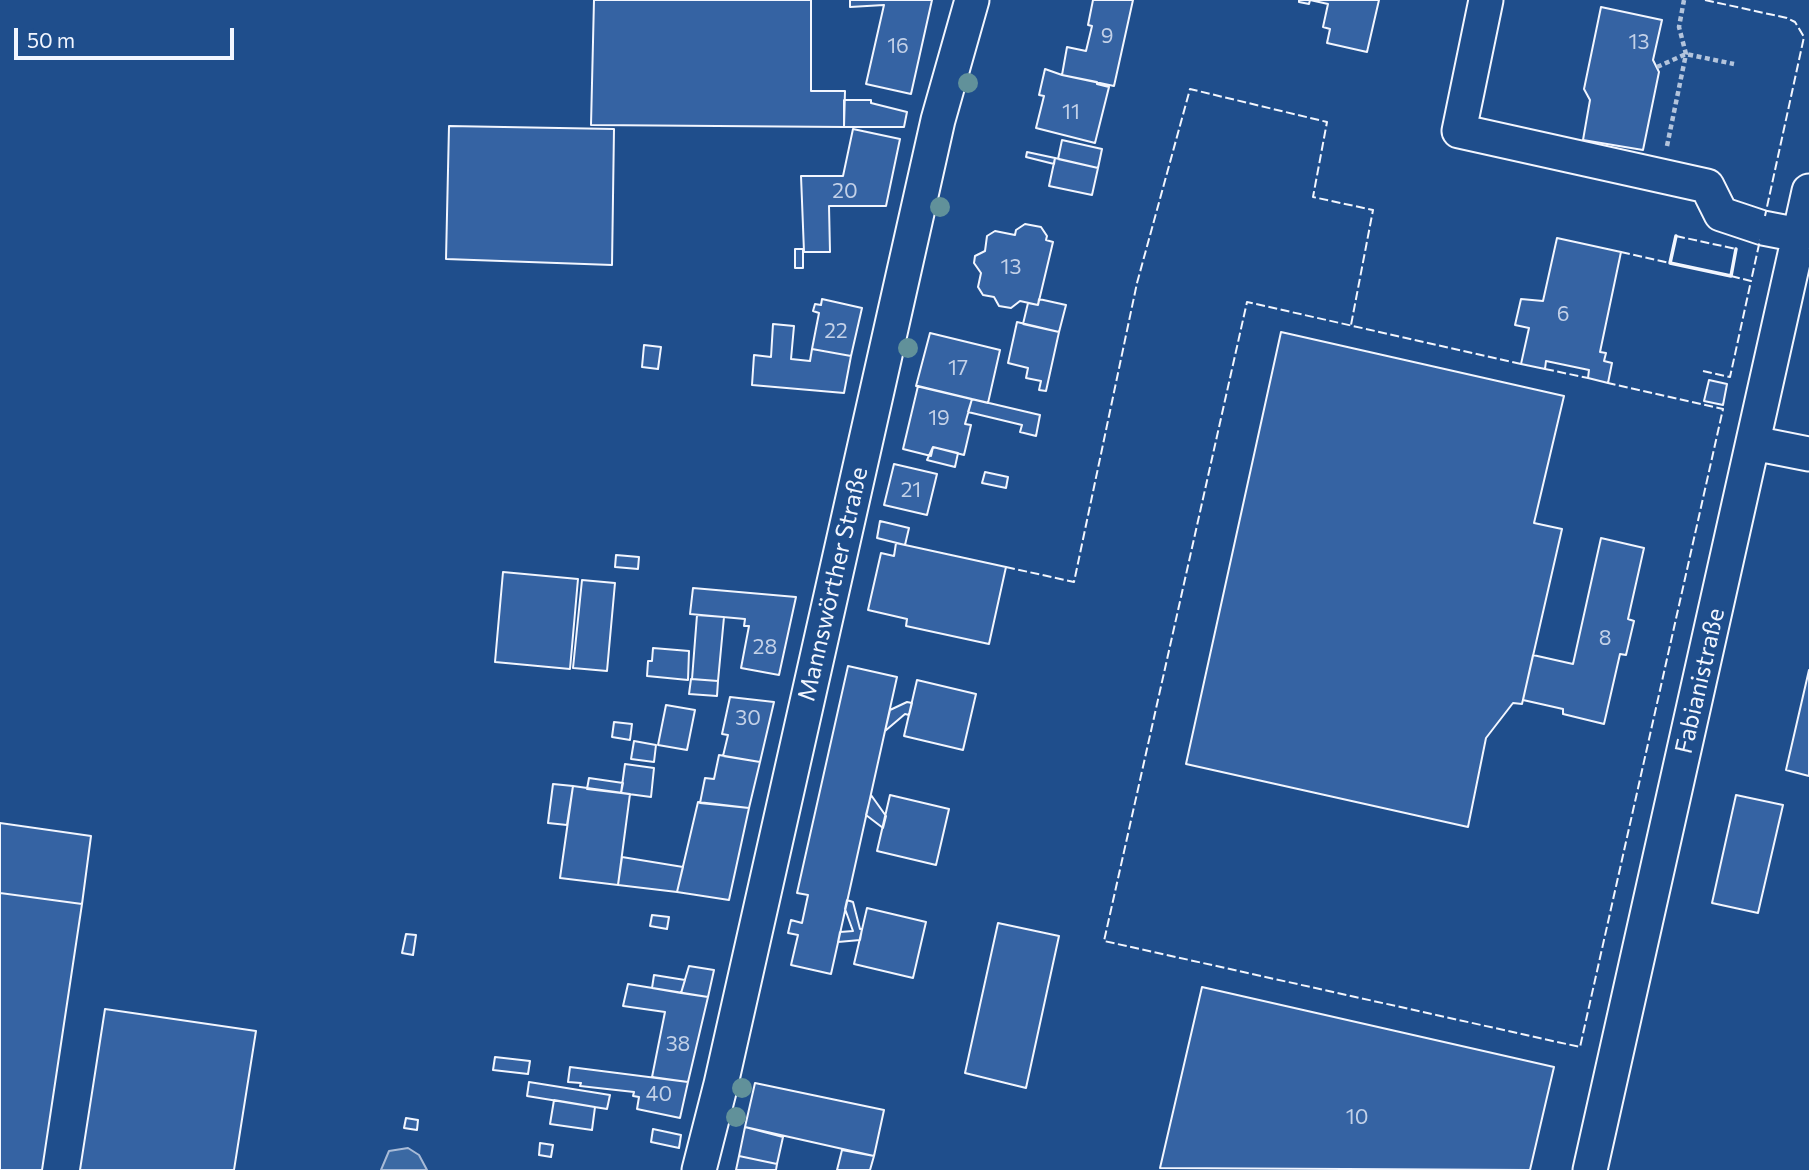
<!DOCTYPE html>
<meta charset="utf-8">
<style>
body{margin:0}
#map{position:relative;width:1809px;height:1170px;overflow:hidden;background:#1f4e8c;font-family:Commissioner,sans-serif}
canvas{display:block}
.scale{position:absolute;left:14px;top:28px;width:220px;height:32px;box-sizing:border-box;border:4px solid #f2f6ff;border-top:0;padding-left:9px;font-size:21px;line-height:24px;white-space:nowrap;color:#f2f6ff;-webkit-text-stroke:5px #1f4e8c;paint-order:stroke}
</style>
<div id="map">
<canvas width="1809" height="1170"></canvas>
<div class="scale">50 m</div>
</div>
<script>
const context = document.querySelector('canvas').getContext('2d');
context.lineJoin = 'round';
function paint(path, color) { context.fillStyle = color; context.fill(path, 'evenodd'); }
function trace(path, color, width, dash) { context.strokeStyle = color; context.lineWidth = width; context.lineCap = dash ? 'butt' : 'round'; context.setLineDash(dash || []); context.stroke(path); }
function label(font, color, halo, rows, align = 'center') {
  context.font = font + ' Commissioner,sans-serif'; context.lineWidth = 5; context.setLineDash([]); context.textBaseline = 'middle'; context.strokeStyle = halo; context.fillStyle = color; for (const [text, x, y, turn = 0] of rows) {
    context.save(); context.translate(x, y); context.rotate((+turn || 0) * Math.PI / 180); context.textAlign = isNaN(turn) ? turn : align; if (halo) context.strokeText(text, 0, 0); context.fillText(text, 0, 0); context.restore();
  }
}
const water = new Path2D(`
 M408,1148L419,1155L427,1170H381L389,1151Z`);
paint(water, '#3b69a3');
trace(water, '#a8bbd7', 2);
const building = new Path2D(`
 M594,0H811V91H845L844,127L591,125Z
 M850,0H932L911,94L866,84L884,5L850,7Z
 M1093,0H1133L1114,86L1062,75L1067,47L1086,51L1092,26L1088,25Z
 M1299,0H1379L1367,52L1327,43L1330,29L1323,27L1328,4L1310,0L1309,4L1299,2Z
 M1601,7L1662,20L1653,60L1659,72L1643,150L1583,140L1590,100L1584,89Z
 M1045,69L1062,75L1097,82V84L1109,87L1095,143L1036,128L1044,96L1039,95Z
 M844,100H871V103L907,112L904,127H844Z
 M449,126L614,129L612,265L446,259Z
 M853,129L900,139L886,206H829L830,252H804L801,176H843Z
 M1062,140L1102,149L1098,168L1058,159Z
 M1027,152L1055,158L1054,164L1026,157Z
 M1055,158L1098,168L1092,195L1049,186Z
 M1025,224L1041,227L1047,236L1046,240L1053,242L1038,305L1020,301L1011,308L999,306L994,297L983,295L978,287L981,273L974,263L975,256L985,251L987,236L995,231L1015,235L1016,230Z
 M1557,238L1621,252L1600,352L1606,353L1604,361L1612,363L1608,383L1588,378L1589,370L1546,361L1545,369L1521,364L1529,328L1515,325L1521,299L1543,301Z
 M795,249H803V268H795Z
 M822,299L862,308L851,356L812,349L819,313L813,311L815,304L821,305Z
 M1039,299L1066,305L1059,332L1023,324L1028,303L1038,305Z
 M1017,322L1059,332L1046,391L1039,390L1041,381L1026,378L1028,368L1008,363Z
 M773,324L794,326L791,359L810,361L812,349L851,356L844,393L752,385L754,355L771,357Z
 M1281,332L1564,396L1534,523L1562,529L1522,704L1513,703L1486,738L1468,827L1186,764Z
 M930,333L1000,350L988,403L916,386Z
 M644,345L661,347L658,369L642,367Z
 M1709,380L1727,384L1723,405L1704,401Z
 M918,386L972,399L965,424L971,425L964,455L933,447L931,456L903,449Z
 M972,399L1040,415L1036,436L1020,432L1022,425L968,412Z
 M933,447L958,453L955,467L927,460Z
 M894,464L937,474L927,515L884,505Z
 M985,472L1008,477L1006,488L982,483Z
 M880,521L909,528L905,545L877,538Z
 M1601,538L1644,548L1628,619L1634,621L1626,655L1620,654L1604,724L1563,714V709L1523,700L1533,655L1573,664Z
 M896,543L1006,567L989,644L906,626L907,619L868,610L881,553L894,556Z
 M616,555L639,557L638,569L615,567Z
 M503,572L578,579L570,669L495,662Z
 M582,580L615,583L607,671L573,668Z
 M693,588L796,597L779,675L741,668L749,626H744L745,619L690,614Z
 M697,615L724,617L718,681L692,679Z
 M653,648L689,651L688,680L647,676L648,661H652Z
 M848,666L897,677L831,974L791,965L798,935L788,933L791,920L802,923L808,895L797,893Z
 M1809,670V776L1786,770Z
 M691,679L718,681L717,696L689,694Z
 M917,680L976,694L963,750L904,736Z
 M730,697L774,702L760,762L723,756L728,735L722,734Z
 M907,702L912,703L909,715L905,714L885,731L890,710Z
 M666,705L695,710L687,750L658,745Z
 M614,722L632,724L630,740L612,737Z
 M634,741L656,745L654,762L631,759Z
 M719,755L760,762L749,808L700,803L705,778L714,779Z
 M625,764L654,768L651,797L621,793Z
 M589,778L623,783L621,793L587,789Z
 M553,784L573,786L567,825L548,823Z
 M573,786L630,794L618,885L560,878Z
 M871,795L886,816L883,828L866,815Z
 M890,795L949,809L936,865L877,851Z
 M1736,795L1783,805L1758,913L1712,903Z
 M698,802L749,808L729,900L677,892Z
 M0,823L91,836L82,904L0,893Z
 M622,857L683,867L677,892L618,885Z
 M0,893L82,904L42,1170H0Z
 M847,900L853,902L860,929H862L860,940L838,942L840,932L853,931L845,909Z
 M867,908L926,922L913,978L854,964Z
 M652,915L669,917L667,929L650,926Z
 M998,923L1059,936L1026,1088L965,1073Z
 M406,934L416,935L413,955L402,953Z
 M689,966L714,970L708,997L681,993Z
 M654,975L685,980L681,993L652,988Z
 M628,984L708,997L688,1082L652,1077L665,1012L623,1006Z
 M1202,987L1554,1067L1530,1170L1160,1168Z
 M105,1009L256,1031L234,1170H80Z
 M495,1057L530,1061L528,1074L493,1070Z
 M570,1067L688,1082L680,1118L637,1109L639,1097L633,1096L634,1092L580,1086L581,1083L568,1082Z
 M529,1082L610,1095L607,1109L527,1096Z
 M755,1083L884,1110L874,1156L745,1127Z
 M554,1100L595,1107L592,1130L550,1124Z
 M406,1118L418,1120L417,1130L404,1128Z
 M745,1127L783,1137L777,1164L739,1156Z
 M653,1129L681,1135L679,1148L651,1142Z
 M540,1143L553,1145L551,1157L539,1155Z
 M842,1150L874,1156L870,1170H837Z
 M739,1156L777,1164L776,1170H736Z`);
paint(building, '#3563a3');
trace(building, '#f2f6ff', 2);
const minor = new Path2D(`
 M1486,0L1459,131L1707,186L1721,214L1763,228L1799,235
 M1753,443L1809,454
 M699,1170L721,1084L938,120L972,0
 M1590,1170L1809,191`);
trace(minor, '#f2f6ff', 37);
trace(new Path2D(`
 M1657,67L1686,54L1734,64
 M1667,146L1686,54L1679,27L1684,0`), '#b3c4dc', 4.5, [5, 3.5]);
trace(minor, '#1f4e8c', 33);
trace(new Path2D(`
 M1705,0L1787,18L1795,22L1804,37L1765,216
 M1676,236L1736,249
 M1621,252L1670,263
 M1731,276L1751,281L1760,240
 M1521,364L1247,302L1104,941L1580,1047L1723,409L1608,383
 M1545,369L1588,378
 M1703,371L1730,377L1751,281
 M1006,567L1074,582L1137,283L1190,89L1327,122L1313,197L1373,210L1351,325`), '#f2f6ff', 2, [9, 3.5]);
trace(new Path2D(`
 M1676,236L1670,263L1731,276L1736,249`), '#f2f6ff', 3.5);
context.fillStyle = '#61919a';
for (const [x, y] of [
 [968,83],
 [940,207],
 [908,348],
 [742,1088],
 [736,1117]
]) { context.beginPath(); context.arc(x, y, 10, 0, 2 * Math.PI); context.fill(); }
label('21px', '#c3d1e8', null, [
 ["9",1107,36],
 ["13",1639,42],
 ["16",898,46],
 ["11",1071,112],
 ["20",845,191],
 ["13",1011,267],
 ["6",1563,314],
 ["22",836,331],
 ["17",958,368],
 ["19",939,418],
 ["21",911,490],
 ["8",1605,638],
 ["28",765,647],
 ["30",748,718],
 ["38",678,1044],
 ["40",659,1094],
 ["10",1357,1117]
]);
label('24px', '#f2f6ff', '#1f4e8c', [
 ["Mannswörther Straße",833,584,-77],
 ["Fabianistraße",1700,681,-77]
]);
</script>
